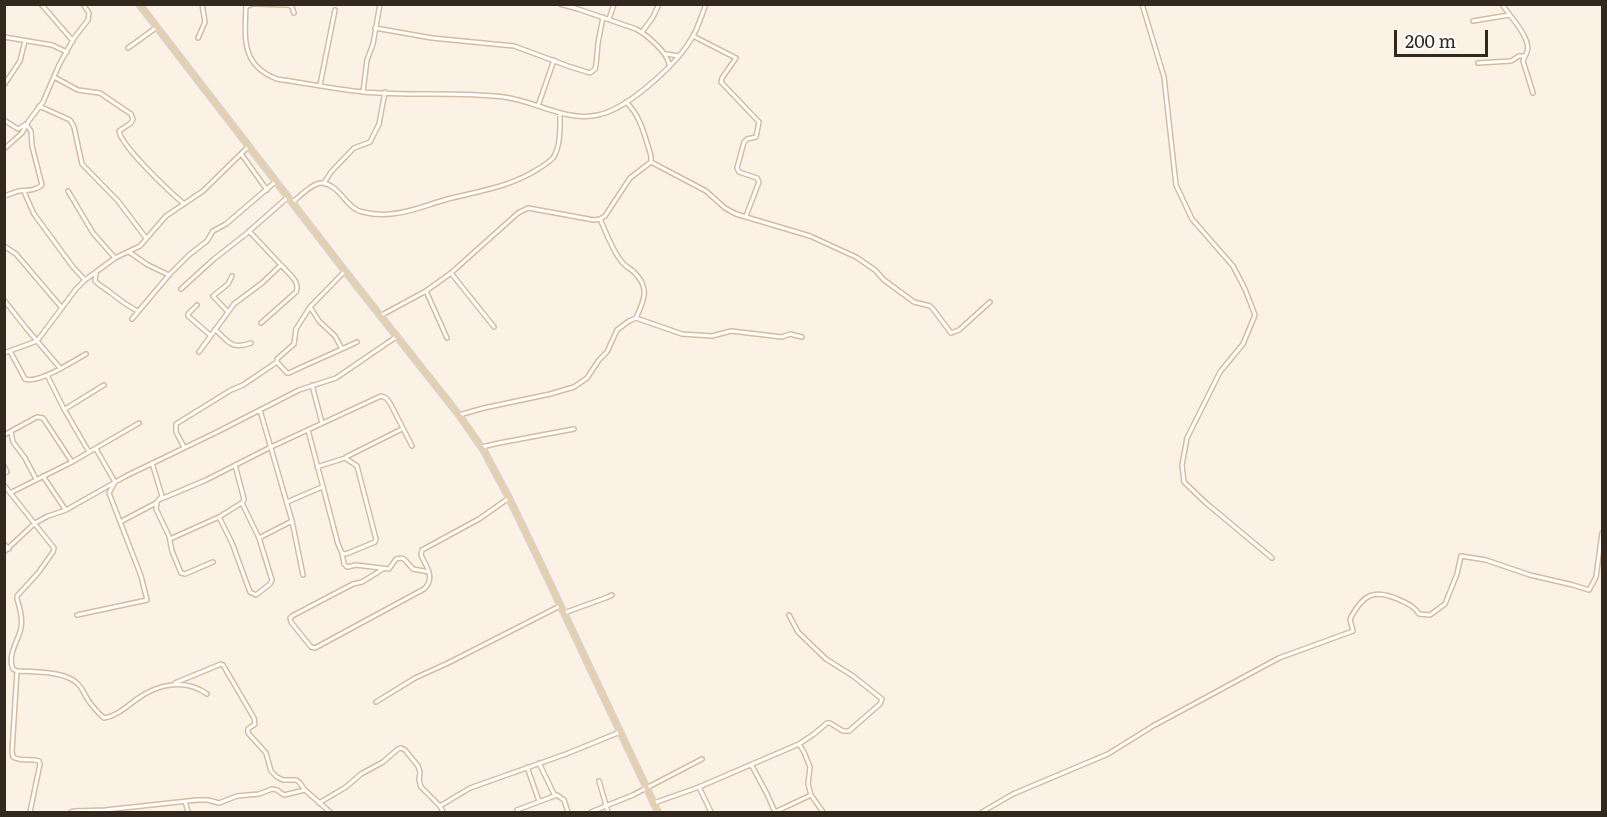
<!DOCTYPE html>
<style>
body{margin:0}
#map{position:relative;width:1607px;height:817px;overflow:hidden;background:#fcf1e5;font-family:Literata,serif}
canvas{display:block}
.frame{position:absolute;inset:0;border:6px solid #32281d;pointer-events:none}
.scale{position:absolute;left:1394px;top:30px;width:94px;height:27px;box-sizing:border-box;border:3px solid #32281d;border-top:0;padding-left:8px;font-size:18px;line-height:21px;white-space:nowrap;color:#32281d;-webkit-text-stroke:4px #fff;paint-order:stroke}
</style>
<div id="map">
<canvas width="1607" height="817"></canvas>
<div class="frame"></div>
<div class="scale">200 m</div>
</div>
<script>
const context = document.querySelector('canvas').getContext('2d');
context.lineJoin = 'round';
function trace(path, color, width, dash) { context.strokeStyle = color; context.lineWidth = width; context.lineCap = dash ? 'butt' : 'round'; context.setLineDash(dash || []); context.stroke(path); }
const minor = new Path2D(`
 M41,4L73,41
 M246,4C245,37 240,65 277,79C305,83 334,89 363,92C410,96 457,92 504,97C536,101 565,122 598,115C628,109 680,62 694,34C699,25 702,14 706,4
 M255,4L289,5L292,7L294,13
 M560,4L578,9L636,29C647,35 667,52 669,64
 M1142,4L1164,77L1176,185L1192,219L1233,266L1245,289L1255,315L1243,344L1220,372L1187,438L1182,465L1184,482L1206,503L1272,558
 M1502,4C1509,16 1532,38 1527,52C1526,55 1524,58 1523,61L1533,93
 M246,7L252,4
 M609,19L614,4
 M1473,21L1509,15
 M375,28L432,38L514,46L568,66L590,73L595,69L596,65L598,43L603,17
 M642,32L653,17L659,4
 M693,36L736,58L722,78L721,82L759,122L756,137L747,139L744,142L737,168L739,172L757,178L759,182L746,216
 M4,37L52,45L67,52
 M198,38L205,22L202,4
 M128,48L157,27
 M666,54L679,56
 M1478,63L1511,61L1519,56H1524
 M54,77L78,90L100,93L131,114L133,119L131,123L119,131C121,146 170,192 184,204
 M4,85L20,61L25,41
 M320,85L335,10
 M363,92L367,60L373,44L380,4
 M39,106L70,120L74,127L82,164L118,201L146,238
 M538,106L554,60
 M4,120L18,129L26,124L31,131L32,146L42,185C35,191 28,190 19,191C14,192 9,195 4,196
 M4,149L22,133L28,122L43,102L59,65L74,38L88,20L89,13L83,4
 M242,155L267,190
 M651,162L706,191L725,208L736,214L810,236L856,257L875,270L884,280L914,302L930,306L933,309L951,333L959,330L990,302
 M324,183L331,172L354,148L370,142L379,124L385,92
 M68,191L93,233L115,258
 M25,192V194L34,214L73,267L85,280
 M293,202C300,196 313,182 323,183C341,186 346,209 363,212C371,214 382,215 390,214C410,213 429,204 448,199C479,191 510,187 538,169C543,166 549,162 553,158C561,146 560,127 560,113
 M600,219C606,232 613,252 622,262C625,266 629,268 633,271C650,287 645,299 636,318
 M4,246L16,254L62,308
 M129,252L148,265L169,275
 M96,273L95,281C101,287 105,288 111,293C120,300 127,306 138,311
 M451,273L494,327
 M181,289L214,259L246,234L288,197
 M426,291L447,338
 M4,300L26,328L60,368
 M197,305L188,314V316L210,335
 M310,307L319,321L335,336L342,349
 M228,312L213,296L228,284L232,276
 M380,316L426,291L451,273L518,213L528,208L594,220L600,219L605,216L630,178L651,162V156C645,137 641,116 626,102
 M132,319L169,275L189,255L207,241L213,231L226,224L275,182
 M261,323L296,292C301,282 288,273 281,265
 M215,329C228,342 232,350 251,343
 M10,351L25,379C39,384 73,361 86,354
 M199,352L234,304L262,283L281,265L249,231
 M4,353L37,341L76,289L85,280L115,258L140,246L166,216L203,191L249,146
 M277,362L287,373H289C312,362 334,353 357,342
 M47,375L64,409L89,452
 M312,385L322,423
 M65,409L104,385
 M260,410L292,521L303,575
 M459,415L484,408L550,394L574,387L587,378L599,360L607,352L617,330L629,321L636,318L682,334L712,336L731,331L782,337L790,334L802,337
 M308,430L338,544L342,553L346,554L375,542L376,539L357,466L345,458L317,467
 M11,432L13,442L25,458L36,479
 M4,435L37,417L43,418L72,462
 M184,447L176,432V424L231,390L243,385L277,362V359L294,344L296,329L310,307L345,271
 M482,447L499,443L574,429
 M346,457L402,429
 M152,463L162,496L157,502L156,509L169,536L172,551L181,573L185,574L213,562
 M4,466L7,472L4,473
 M43,476L65,509
 M4,485L54,548L53,552L38,573L17,596V599C20,608 23,618 21,628C18,642 7,654 13,669L17,671C34,672 66,671 78,684C82,688 85,695 88,700C93,707 98,713 104,718C117,716 126,707 137,699C158,684 185,678 207,694
 M10,493L72,462L139,423
 M161,499L206,480L271,447L381,396L386,398L390,403L412,446
 M287,502L322,487
 M219,517L232,543L250,592L256,595L270,584L272,580L259,538L242,503
 M122,521L156,503
 M259,538L292,521
 M170,539L219,517L243,502L244,499L235,465
 M4,544L9,549
 M4,552L35,523L48,516L66,510L126,476L217,432L299,390L336,378L396,337
 M342,553L344,564L347,567L356,565L389,569L396,559L401,558L404,559L413,569L429,572
 M383,569L362,582L353,584L292,616L290,618L291,622L311,647L315,648L424,589C436,578 426,566 421,555L422,550L479,519L509,498
 M564,613L608,597L612,595
 M77,615L147,600L141,576L109,493L115,482L96,449
 M17,671L12,751L13,757C21,762 30,758 39,761L40,764L30,812
 M175,683L221,664L223,665L254,718L255,724L248,729V733L266,753L271,771L277,777L283,780H296L299,782L305,790L330,812
 M376,702L415,678L448,663L560,606
 M799,744L804,752L810,767L808,784L811,795L823,812
 M539,763L555,796
 M752,766L767,794L775,812
 M527,767L539,801
 M599,781L608,812
 M699,787L711,812
 M185,801L188,812
 M319,803L346,787L361,774L383,762L398,749L401,748L405,750L418,766L420,772L419,780L421,787L440,806L443,812
 M654,803L699,787L799,744L814,734L827,723H830L843,731H849L880,704L882,699L853,676L826,659L798,632L789,615
 M440,806L470,788L566,754L620,732
 M517,810L557,795L564,800L568,812
 M71,812L75,811L105,810L197,800H208L219,803L237,796L259,794L272,789L277,790L284,795L305,790
 M591,812L633,795L702,759
 M775,812L811,795
 M982,812L1013,794L1108,754L1153,726L1279,658L1353,631L1350,619C1363,594 1374,588 1400,600C1408,604 1414,606 1419,614L1430,615L1445,604L1457,574L1461,556L1486,560L1530,575L1573,585L1589,590L1596,577L1602,533`);
const major = new Path2D(`
 M139,4L345,271L459,415L484,451L509,498L539,560L658,812`);
trace(minor, '#d6bc9f', 6);
trace(major, '#d6d4d2', 8);
trace(minor, '#fff', 3);
trace(major, '#e7cfaa', 4.5);
</script>
